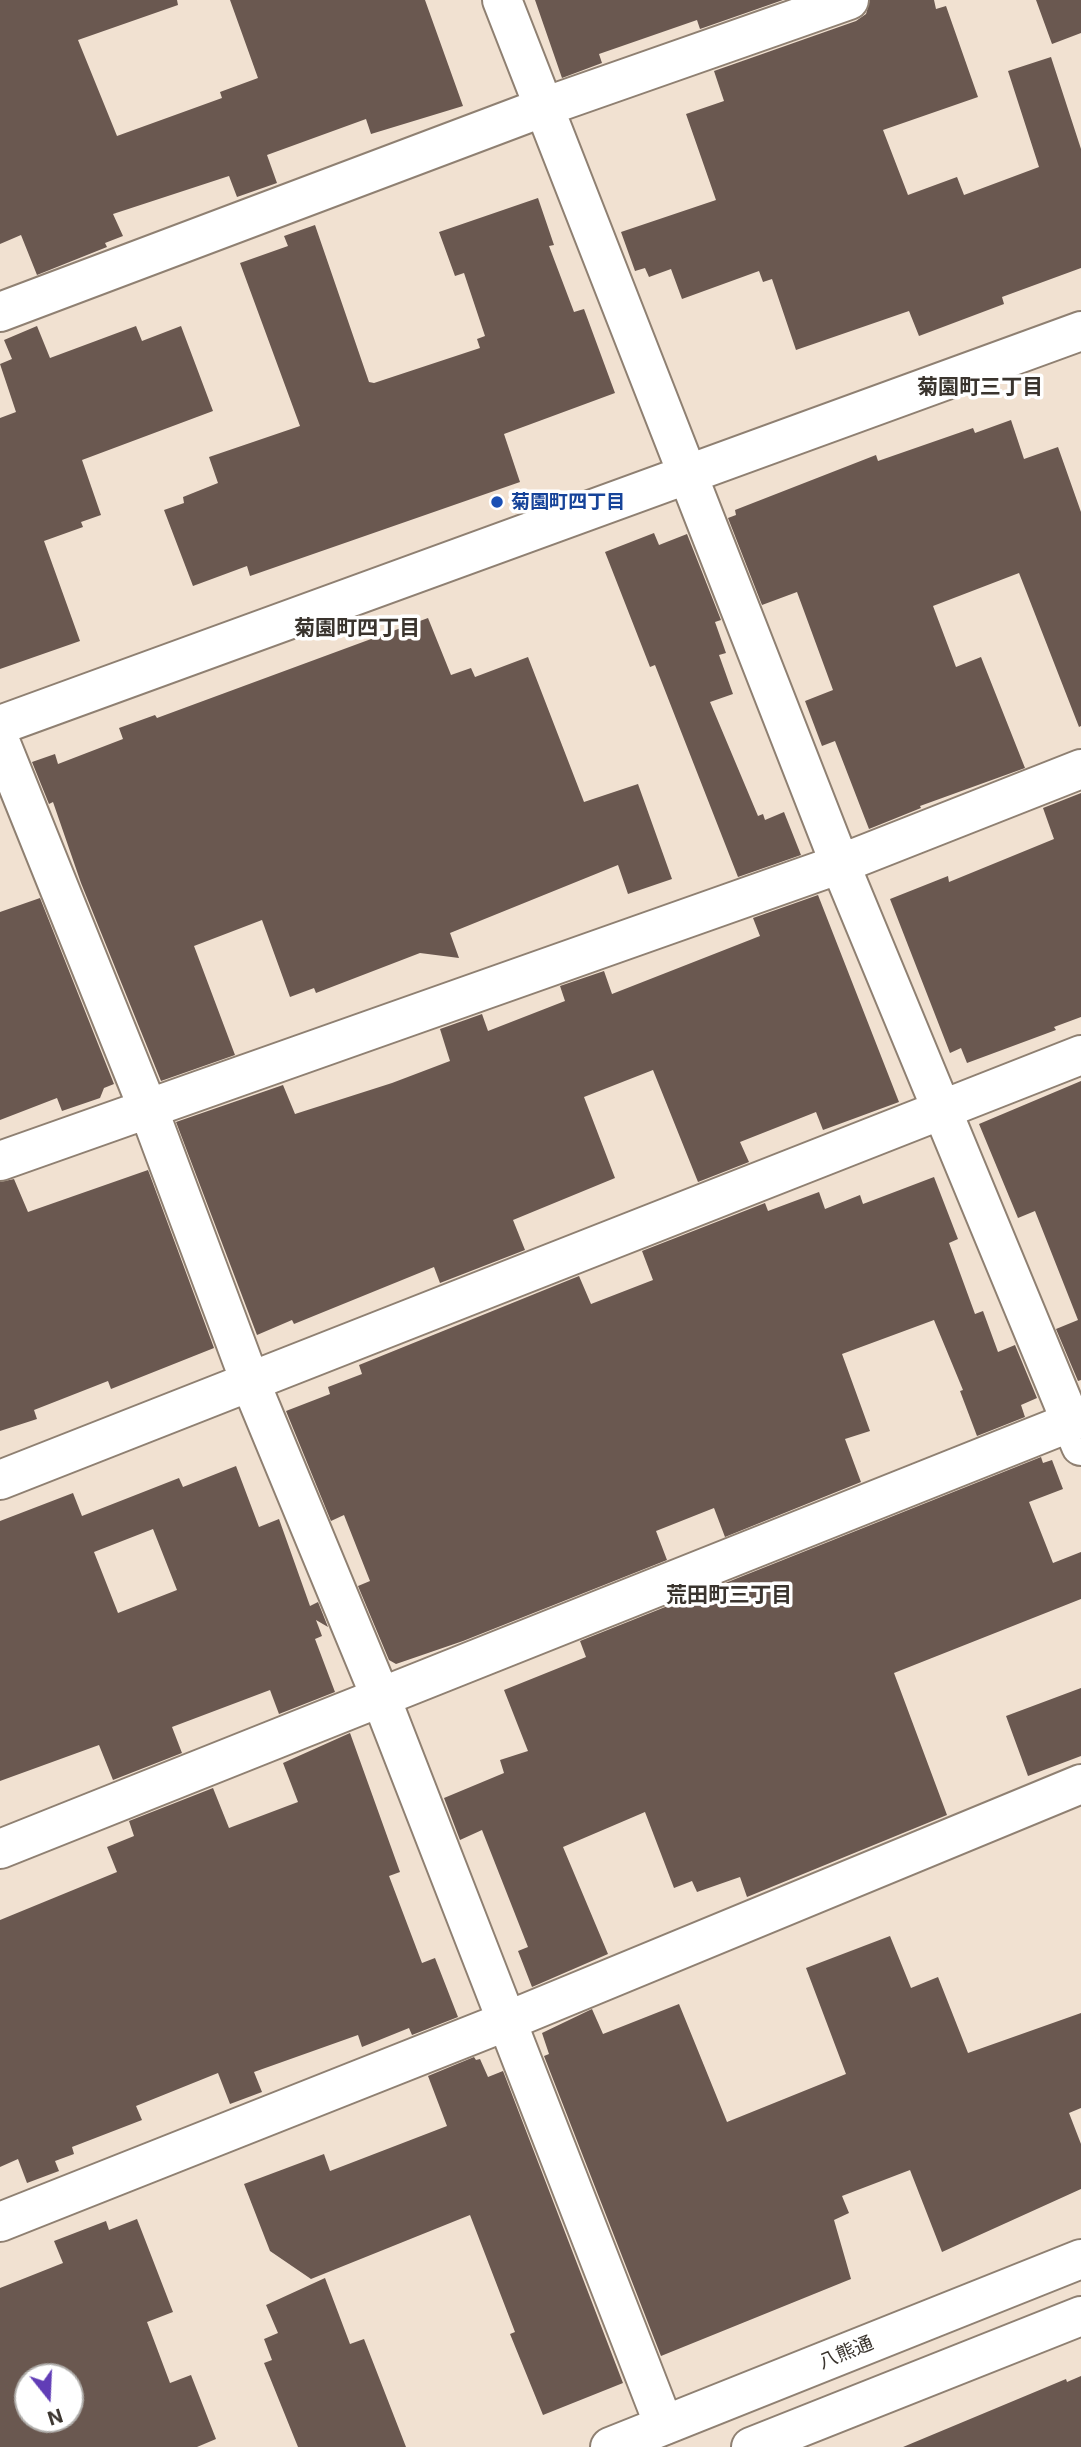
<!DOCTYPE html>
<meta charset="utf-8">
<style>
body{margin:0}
#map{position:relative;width:1081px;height:2447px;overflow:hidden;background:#f1e1d1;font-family:Inter,sans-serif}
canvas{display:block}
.north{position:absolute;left:14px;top:2363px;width:70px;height:70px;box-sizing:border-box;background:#fff;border:2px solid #b0aeab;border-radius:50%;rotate:162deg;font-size:19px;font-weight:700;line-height:28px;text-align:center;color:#3a342e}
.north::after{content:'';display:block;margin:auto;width:24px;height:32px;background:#613db6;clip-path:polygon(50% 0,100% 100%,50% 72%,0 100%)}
</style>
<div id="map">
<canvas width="1081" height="2447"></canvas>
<div class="north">N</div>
</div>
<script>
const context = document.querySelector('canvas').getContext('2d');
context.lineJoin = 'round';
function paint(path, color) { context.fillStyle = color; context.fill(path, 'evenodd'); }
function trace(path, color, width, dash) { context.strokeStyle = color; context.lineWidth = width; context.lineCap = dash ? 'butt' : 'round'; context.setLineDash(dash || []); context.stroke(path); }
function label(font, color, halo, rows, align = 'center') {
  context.font = font + ' Inter,"Noto Sans JP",sans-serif'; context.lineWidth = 7; context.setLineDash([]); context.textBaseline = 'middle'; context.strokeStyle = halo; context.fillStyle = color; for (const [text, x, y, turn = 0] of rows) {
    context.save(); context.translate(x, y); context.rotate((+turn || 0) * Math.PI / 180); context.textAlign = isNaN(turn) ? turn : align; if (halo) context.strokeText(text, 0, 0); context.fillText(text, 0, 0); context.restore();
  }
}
paint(new Path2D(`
 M0,0H177L178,5L78,40L117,136L222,98L220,92L258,78L230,0H425L463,106L371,134L366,119L267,155L277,183L237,197L229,176L113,214L123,236L105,243L107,247L37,275L21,235L0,244Z
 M535,0H783L700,29L697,20L599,54L602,63L562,78Z
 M870,0H934L936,9L946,6L978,97L883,130L908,195L957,177L964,195L1039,167L1008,71L1051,57L1081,149V268L1002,297L1004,304L919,336L909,311L796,350L772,279L763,282L759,271L682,299L671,269L649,277L645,268L635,271L621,232L716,200L686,114L724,101L714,71L856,21L866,14Z
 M1036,0H1081V33L1052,44Z
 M538,198L554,245L549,246L574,312L584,309L615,393L504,434L520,482L250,576L247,566L193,586L164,510L184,503L183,497L218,483L209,457L300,426L240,263L288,246L284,236L315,225L369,382L374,383L480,348L477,339L485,336L464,273L455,276L439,232Z
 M37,326L50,358L136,326L142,341L181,326L213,411L82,460L101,515L81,522L83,527L44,541L80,641L0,669V418L16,412L0,364L12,359L4,340Z
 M1011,420L1024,459L1058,447L1081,512V726L1079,727L1019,573L933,606L956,667L981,657L1025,768L920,806L921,808L869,829L835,741L822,746L805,701L833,690L797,592L762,605L728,518L736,515L735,510L876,455L878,461L973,428L975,433Z
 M654,533L659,545L687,534L721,620L715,622L726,653L719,655L733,694L710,702L758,816L763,814L765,820L784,812L801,855L738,877L655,665L650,667L605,552Z
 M428,618L451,675L471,668L475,677L528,657L584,802L638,784L672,879L628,894L618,865L450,933L459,958L420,953L316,993L314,988L290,997L262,920L194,946L235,1055L161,1081L81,883L53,802L49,804L32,762L55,754L58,764L123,739L119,728L155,715L157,718Z
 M1081,793V1017L1054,1027L1056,1030L967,1063L961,1048L950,1053L890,899L948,876L949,882L1054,839L1043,808Z
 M818,895L899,1102L823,1130L816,1112L740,1142L749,1162L698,1182L653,1070L584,1097L615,1178L513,1220L525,1250L440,1283L434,1267L294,1324L292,1320L257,1335L176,1122L283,1085L295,1114L392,1083L450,1061L440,1029L482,1014L488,1031L565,1001L560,986L604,971L612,994L760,936L753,918Z
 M40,898L114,1084L104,1088L100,1098L62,1111L57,1098L0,1120V912Z
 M1081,1081V1380L1078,1381L1056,1329L1078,1320L1035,1211L1018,1218L979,1124Z
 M148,1170L214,1348L111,1389L108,1381L34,1410L37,1419L0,1431V1182L14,1179L28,1212Z
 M934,1177L958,1239L949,1243L975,1314L983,1311L998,1352L1015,1345L1037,1398L1021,1405L1025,1417L977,1436L960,1391L963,1390L934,1320L842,1354L870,1431L845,1439L861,1482L725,1537L714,1508L656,1531L667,1560L463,1641L396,1664L389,1660L358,1586L370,1581L344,1515L331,1521L286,1411L330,1394L328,1387L362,1374L359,1365L579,1276L591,1304L653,1280L642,1251L765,1203L768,1211L819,1192L825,1209L860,1195L863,1204Z
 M1041,1457L1043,1463L1052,1460L1063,1489L1029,1502L1053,1563L1081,1552V1599L894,1673L947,1815L747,1897L740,1877L697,1892L692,1881L674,1888L645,1812L563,1847L608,1954L532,1987L518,1951L528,1947L482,1830L460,1840L444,1798L504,1773L500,1760L528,1751L504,1690L586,1657L580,1641Z
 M236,1466L259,1527L279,1519L310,1606L318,1602L328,1627L316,1620L322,1636L315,1639L335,1692L279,1714L270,1690L172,1727L182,1753L113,1780L99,1745L0,1781V1521L73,1493L82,1516L179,1478L183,1487ZM153,1529L177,1590L118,1613L94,1552Z
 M1081,1688V1756L1028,1776L1006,1716Z
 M350,1733L400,1872L389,1876L422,1963L435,1958L458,2017L412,2035L409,2028L362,2047L358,2035L254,2072L262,2092L230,2104L218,2073L136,2106L142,2120L72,2147L74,2154L55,2161L59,2171L27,2183L18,2159L0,2167V1920L117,1872L107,1847L134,1836L129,1821L213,1788L229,1828L298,1802L283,1763Z
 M890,1936L911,1988L938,1977L968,2053L1081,2013V2108L1069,2113L1081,2144V2189L942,2252L910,2170L842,2196L849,2213L834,2220L851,2279L661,2356L544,2056L549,2054L542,2033L592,2009L603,2034L679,2004L727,2122L846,2074L806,1968Z
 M474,2057L476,2060L480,2059L488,2077L503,2071L623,2383L543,2415L510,2334L515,2332L470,2215L311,2279L270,2251L244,2184L324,2154L330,2171L447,2126L428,2076Z
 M137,2219L173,2312L147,2322L170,2383L191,2375L216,2439L197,2447H0V2288L63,2263L54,2241L106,2221L109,2230ZM28,2377H70V2419H28Z
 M325,2278L350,2344L364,2339L406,2447H298L264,2363L272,2360L264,2339L278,2333L266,2305Z
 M1081,2376V2447H903L1066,2379L1067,2382Z`), '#6a5850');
const minor = new Path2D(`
 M502,0L840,864L1081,1446
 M0,312L544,107L849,0
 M0,725L1081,331
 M0,741L149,1111L251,1384L381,1698L664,2425
 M0,1161L840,864L1081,769
 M0,1480L1081,1055
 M0,1849L1081,1418
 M0,2222L507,2021L1081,1784`);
const major = new Path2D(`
 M610,2447L1081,2259
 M751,2447L1081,2316`);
trace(minor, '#8f8072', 42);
trace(major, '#8f8072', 42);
trace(minor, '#fff', 38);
trace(major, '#fff', 38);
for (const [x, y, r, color] of [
 [497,502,7,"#1a4fb4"]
]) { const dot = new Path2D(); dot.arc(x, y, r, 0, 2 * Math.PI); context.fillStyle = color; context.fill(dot); trace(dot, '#fff', 2.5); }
label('bold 19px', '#164399', '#fff', [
 ["菊園町四丁目",511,502]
], 'left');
label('19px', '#3a342e', '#fff', [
 ["八熊通",846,2353,-22]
]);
label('bold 21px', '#3a342e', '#fff', [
 ["菊園町三丁目",980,388],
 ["菊園町四丁目",357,629],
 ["荒田町三丁目",729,1596]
]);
</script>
